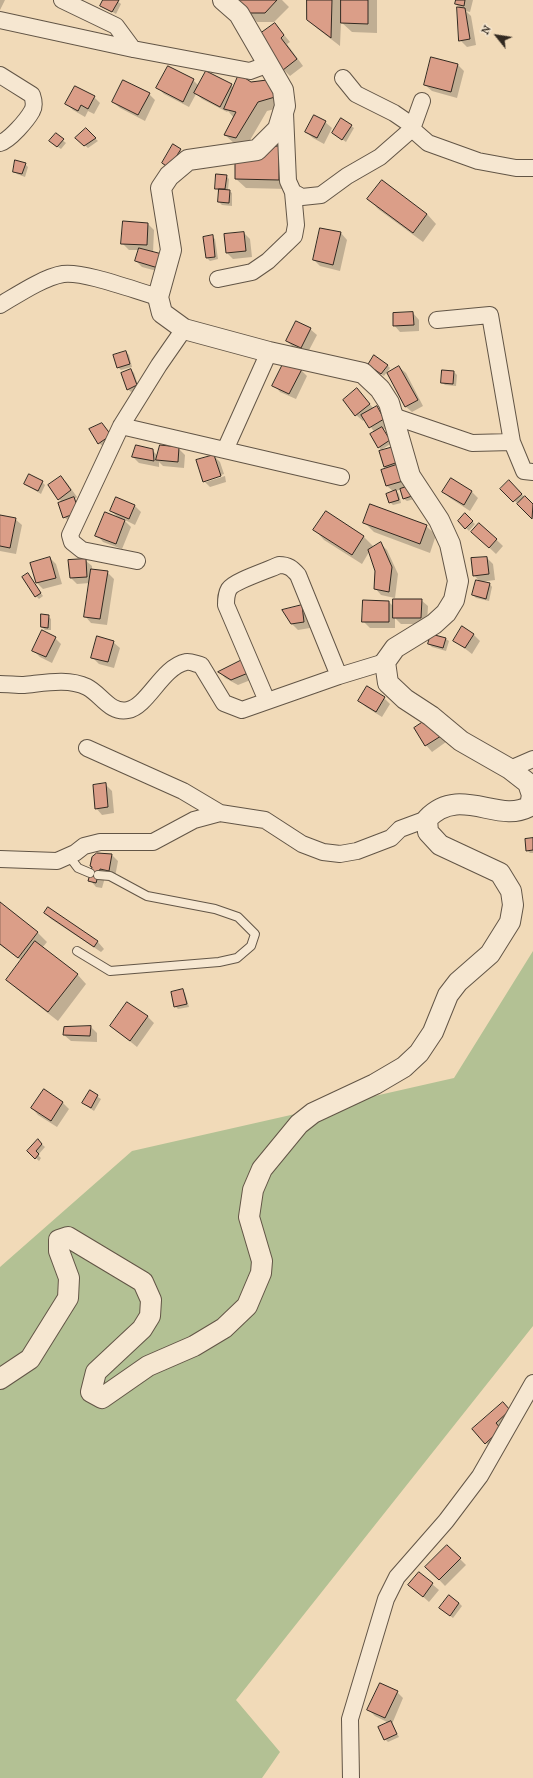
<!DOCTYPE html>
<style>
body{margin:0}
#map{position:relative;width:533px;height:1778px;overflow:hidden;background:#f1dab8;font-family:"IM FELL French Canon",serif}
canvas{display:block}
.north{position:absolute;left:477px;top:16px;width:40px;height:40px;-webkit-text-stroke:3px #f6e7d1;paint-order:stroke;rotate:300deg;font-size:11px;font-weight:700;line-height:16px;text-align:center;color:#322920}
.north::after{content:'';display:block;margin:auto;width:14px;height:18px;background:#322920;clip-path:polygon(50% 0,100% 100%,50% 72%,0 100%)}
</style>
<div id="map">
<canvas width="533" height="1778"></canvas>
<div class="north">N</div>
</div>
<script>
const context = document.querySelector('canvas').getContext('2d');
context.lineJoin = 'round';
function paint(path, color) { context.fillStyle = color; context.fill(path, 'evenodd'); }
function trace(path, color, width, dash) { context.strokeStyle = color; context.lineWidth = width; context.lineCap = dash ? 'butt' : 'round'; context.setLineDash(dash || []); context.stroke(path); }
paint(new Path2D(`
 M533,951V1326L236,1700L280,1752L262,1778H0V1267L132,1151L454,1078Z`), '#b3c194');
paint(new Path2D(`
 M0,0H5L0,10Z
 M104,0H116L121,4L116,14L102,6Z
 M236,0H282L289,7L274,22H257Z
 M308,0H377V33L352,32L341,22L340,46L318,29L308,20Z
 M457,0H473L470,12L466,11L471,16L476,45L467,47L460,40L461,9L456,4Z
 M275,24L290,42L287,44L303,66L290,76L283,69Z
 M432,58L458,65L464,71L457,98L432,91L425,85Z
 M168,67L193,80L199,86L231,85L234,88L267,81L283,107L267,111L246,147L235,144L225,135L234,118L228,111L227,112L202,99L196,94L189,107L164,94L158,88Z
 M149,94L155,100L145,121L120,108L113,102Z
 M94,97L100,103L94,114L88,111L85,117L73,110L67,104Z
 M325,122L332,128L324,144L313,138L306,132Z
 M351,126L354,128L346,142L333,133Z
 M86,129L98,141L88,148L76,138Z
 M56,135L66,143L61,149L53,144Z
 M279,147L288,189L246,188L236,179Z
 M180,150L183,153L166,166Z
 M25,164L28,167L25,177L17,174L14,171Z
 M226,176L229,179L228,190L232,193V206L222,205L219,202V191L216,188Z
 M369,199L427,214L436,224L423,242L378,209Z
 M148,224L154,230L153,253L164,273L142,267L136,261L139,250H129L122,243Z
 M244,233L250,239L252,257L233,259L227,253Z
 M341,233L347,240L340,271L320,266L314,260Z
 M212,237L215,239L218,259L210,261L207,258Z
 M413,313L419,320V331L400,332L394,325Z
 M310,329L317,335L307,354L293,347L287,341Z
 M126,352L129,355L132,367L121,370L118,367Z
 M387,365L390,368L384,376L372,368Z
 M399,367L406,373L423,406L412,412L405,406Z
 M131,370L134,373L139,388L131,392L128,389Z
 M301,370L307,376L296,399L280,392L274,385Z
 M454,372L457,375L456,386L445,385L442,382Z
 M363,396L374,409L376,407L383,414L390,426L383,430L392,443L381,450L379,447L375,433L365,419L363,421L356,415Z
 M102,424L117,441L106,449L99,443Z
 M396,447L414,499L407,501L404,499L402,489L396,491L399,494L401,503L393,505L390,502L394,492L387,486V469L384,466Z
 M178,448L185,455L184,468L163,466L159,462V467L139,463L133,457L152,450L158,456Z
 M214,456L220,462L224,474L206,480V482L225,476L226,482L210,487L204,481Z
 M61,477L67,483L77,497L75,499L80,504L71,523L64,517L62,502L59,499Z
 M42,482L45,485L41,494L25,484Z
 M509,482L533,505V518L502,489Z
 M444,492H472L478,498L470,511L450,498Z
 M117,498L135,506L141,512L135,525L123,519L131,527L122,549L103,542L97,535L120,519L111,511Z
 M326,512L364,537L373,546L371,550L381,544L387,550L398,574L395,598L381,595L375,588L376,571L369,552L362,564L324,540L315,530Z
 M465,515L475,524L469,531L459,521Z
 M0,516L15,519L22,525L16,554L0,551Z
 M364,522L426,526L436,535L430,553L374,532Z
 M480,524L503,546L496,554L479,538Z
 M50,558L56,564L62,584L43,589L37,583L31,563Z
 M487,558L493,564L495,580L480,582L474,575Z
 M85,560L92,566V570L107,572L114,579L107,625L91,623L85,616L90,583L77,584L71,578L69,561Z
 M30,578L43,596L39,599L36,596Z
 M490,584L492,587L489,601L476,598L473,595Z
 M421,600L428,606L427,624H401L395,618V628H370L363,621L389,602L394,607Z
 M302,606L308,612L310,628L298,630L292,624Z
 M48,616L51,619V630H45L42,627Z
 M473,634L480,641L472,654L454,640Z
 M55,638L61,644L52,663L40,657L33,650Z
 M446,639L449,641L446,651L432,647L429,644Z
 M113,642L120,648L114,668L99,664L92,657Z
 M246,659L258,677L238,685L225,678L220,672Z
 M384,698L390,704L382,717L366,707L360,701Z
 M436,725L446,742L432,752L426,745Z
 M105,784L112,791L114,813L102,815L96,808Z
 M533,839V853H530L527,850Z
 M112,855L118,861L115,877L106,874L102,888L96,887L90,880Z
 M0,903L38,933L47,942L42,948L77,974L86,984L58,1021L17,989L7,980L22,961L0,945Z
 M48,908L98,942L104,949L101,952L51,919L45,913Z
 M182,990L185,993L189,1007L178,1009L175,1006Z
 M127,1003L148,1017L154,1023L137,1047L111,1026Z
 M91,1027L97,1033V1042L71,1041L64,1035L65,1028Z
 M44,1090L63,1103L69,1109L57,1127L38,1115L32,1108Z
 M90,1092L101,1099L94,1111L83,1103Z
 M38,1141L45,1147L38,1155L41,1158L39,1161L28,1151Z
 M509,1409L492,1449L473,1429Z
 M447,1546L466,1565L445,1586L427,1567Z
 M419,1573L439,1590L429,1602L410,1585Z
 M459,1603L462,1606L453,1618L444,1611Z
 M397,1692L403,1698L392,1724L399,1737L388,1742L385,1739L389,1723L375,1716L369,1710Z`), '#0003');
const building = new Path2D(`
 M103,0H119L112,12L100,6Z
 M234,0H277L265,13H246Z
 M307,0H332L331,38L307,20Z
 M341,0H368V24L341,23Z
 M456,0H465L464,6L455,4Z
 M457,7L465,8L470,39L459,41Z
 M275,23L284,35L281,38L297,59L283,70L257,36Z
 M431,57L458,64L451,92L424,85Z
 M168,66L194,79L183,102L156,88Z
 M206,71L232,84L220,107L194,93Z
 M239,74L251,82L267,80L275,97L258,102L236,138L224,135L236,112L224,109Z
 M123,80L150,93L138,115L112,102Z
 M75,86L95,96L88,109L81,105L78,111L65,104Z
 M314,115L326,121L317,138L305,132Z
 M341,118L352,125L342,140L332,133Z
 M86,128L96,138L84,146L75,138Z
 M56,133L64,139L57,147L49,141Z
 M173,144L181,149L169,168L162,163Z
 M279,146V180L235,179V156Z
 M15,160L26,163L22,174L13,172Z
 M216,174L227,175L225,189H215Z
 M382,180L427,214L413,233L367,199Z
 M219,189L230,190L229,203L218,202Z
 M123,221L148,223L147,245L121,244Z
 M320,228L341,232L333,265L313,260Z
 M244,232L246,251L226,253L224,234Z
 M213,235L215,257L206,258L203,237Z
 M139,248L162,254L158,268L135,261Z
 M413,312L414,325L393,326V313Z
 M296,321L311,328L301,348L286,341Z
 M126,351L130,364L117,368L113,355Z
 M374,355L388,365L381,374L368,365Z
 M285,360L302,369L289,394L272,386Z
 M399,366L418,400L405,407L387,373Z
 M131,369L137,385L127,390L121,373Z
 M442,370L454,371L453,384L441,383Z
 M357,388L370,404L355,416L343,400Z
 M377,406L384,419L369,428L361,415Z
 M102,423L111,435L98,444L89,429Z
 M382,427L390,440L378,448L370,434Z
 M136,445L153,449L154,461L132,457Z
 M160,445L179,447L178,462L156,460Z
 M397,446L401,461L384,467L379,451Z
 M214,455L221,476L203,482L196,460Z
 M399,464L403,481L386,486L381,470Z
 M29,474L43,481L38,491L24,484Z
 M61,476L71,490L58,500L48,485Z
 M451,478L472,491L464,505L442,492Z
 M509,480L522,494L513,502L500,489Z
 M409,486L412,496L403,499L400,489Z
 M396,490L399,500L389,503L386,494Z
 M525,496L533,504L532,519L517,504Z
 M74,497L79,512L63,518L58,503Z
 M116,497L135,505L129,519L110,511Z
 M370,504L427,525L420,544L363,523Z
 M326,511L364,536L352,555L313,530Z
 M105,512L125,520L116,544L95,536Z
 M465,513L473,521L465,529L458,521Z
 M0,515L16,518L10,548L0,546Z
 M479,523L497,539L489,548L471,532Z
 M381,542L392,567L389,592L374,589L375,571L368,550Z
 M50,557L56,578L36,583L30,563Z
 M487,557L489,574L473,576L471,558Z
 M86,559L87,577L70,578L68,560Z
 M91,569L108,571L100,619L84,617Z
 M28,573L41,593L35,597L22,577Z
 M476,580L490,583L486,599L472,595Z
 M393,599H422L421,618H393Z
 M363,600L389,601V622H362Z
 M302,605L304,622L291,624L282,610Z
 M41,614L49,615L48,628L41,627Z
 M462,626L474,634L465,648L453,641Z
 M42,630L56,637L46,657L32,651Z
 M431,634L446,638L443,648L428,644Z
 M97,636L114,641L108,662L91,658Z
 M246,658L253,671L231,680L218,672Z
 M367,686L385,697L376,712L358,701Z
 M429,718L441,736L425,746L414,728Z
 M106,783L108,807L95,809L93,785Z
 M533,838V850L526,851L525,839Z
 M97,853L112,854L109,871L100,869L96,883L88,881L92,867L90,866L92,857Z
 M0,902L38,932L18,958L0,944Z
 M48,907L98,941L94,947L44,913Z
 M35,941L78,974L48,1012L6,980Z
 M183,989L187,1004L174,1007L171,992Z
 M127,1002L148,1016L130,1041L110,1026Z
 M91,1026L90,1036L63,1035L64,1027Z
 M44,1089L63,1102L51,1121L31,1108Z
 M90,1090L98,1095L91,1108L82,1103Z
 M38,1139L42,1144L36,1151L39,1154L35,1159L27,1151Z
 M503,1402L510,1410L496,1423L501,1429L485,1444L472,1429Z
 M447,1545L461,1558L439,1580L425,1567Z
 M419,1572L433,1583L423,1597L408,1585Z
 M449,1595L459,1603L450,1616L439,1608Z
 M380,1683L398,1691L385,1718L367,1710Z
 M391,1721L397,1734L384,1740L378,1727Z`);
paint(building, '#db9e88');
trace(building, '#322920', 1);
const service = new Path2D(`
 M69,856L78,868L90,873
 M77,951L110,971L219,962L237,958L251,946L255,934L238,917L215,909L147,896L110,876L98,875`);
const minor = new Path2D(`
 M62,0L116,26L133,49
 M0,20L133,49L250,71L269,64
 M0,75L32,95C34,101 35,106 32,111C27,120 10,140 0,143
 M343,78L356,94L394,113L413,126
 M285,113L288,181L293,192L302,197L321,195L347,176L380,157L412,129L422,101
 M412,129L428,143L478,161L516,168H533
 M218,279L252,272L268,261L294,236L296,225L293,192
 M0,305C17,295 44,277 63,274C84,271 136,291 158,297
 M437,320L490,315L512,442
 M393,416L472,443L512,442L524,471L533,472
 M121,426L341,477
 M225,450L269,352
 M137,561L82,550L72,542L70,535L121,426L159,365L184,329
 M0,684C8,684 16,685 24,685C45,683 68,678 87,687C101,694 110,714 128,710C148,706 162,667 186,662C190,661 196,664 201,665L224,703L242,710L339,676L385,662
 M267,701L226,605C226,599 226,594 229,589C234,581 269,570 279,565C288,565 292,568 298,575L339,676
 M87,748L183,791L220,813
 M510,769L533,759
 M0,859L57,861L75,853L84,846L100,842H153L194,820L220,813L265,820L302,844L323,852L340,854L357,851L391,838L400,829L427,819
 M351,1778L350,1719L386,1599L397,1577L446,1521L480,1476L533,1383`);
const tertiary = new Path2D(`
 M0,1379L30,1359L68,1298L69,1278L59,1251V1240L68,1237L143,1282L151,1300L150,1316L142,1329L96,1372L91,1392L102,1398L148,1366L194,1346L224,1328L247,1306L261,1273L262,1261L249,1217L253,1190L262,1169L299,1124L313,1113L375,1084L404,1067L419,1053L433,1032L448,995L458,982L490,954L510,922L513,905L511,891L500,873L440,845L428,832L427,819C460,784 499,825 530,806L532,795L528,783L510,769L461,741L431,716L405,699L388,683L385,662L395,648L434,624L446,613L454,600L458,581L450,544L439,520L410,476L389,403L380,389L363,373L269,352L184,329L162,313L158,297L171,250L161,188L169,176L188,160L257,150L278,129L285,106L283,90L239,14L223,0`);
trace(service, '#625546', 10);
trace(minor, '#625546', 18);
trace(tertiary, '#625546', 22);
trace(service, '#f6e7d1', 8);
trace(minor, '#f6e7d1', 16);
trace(tertiary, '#f6e7d1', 20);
</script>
